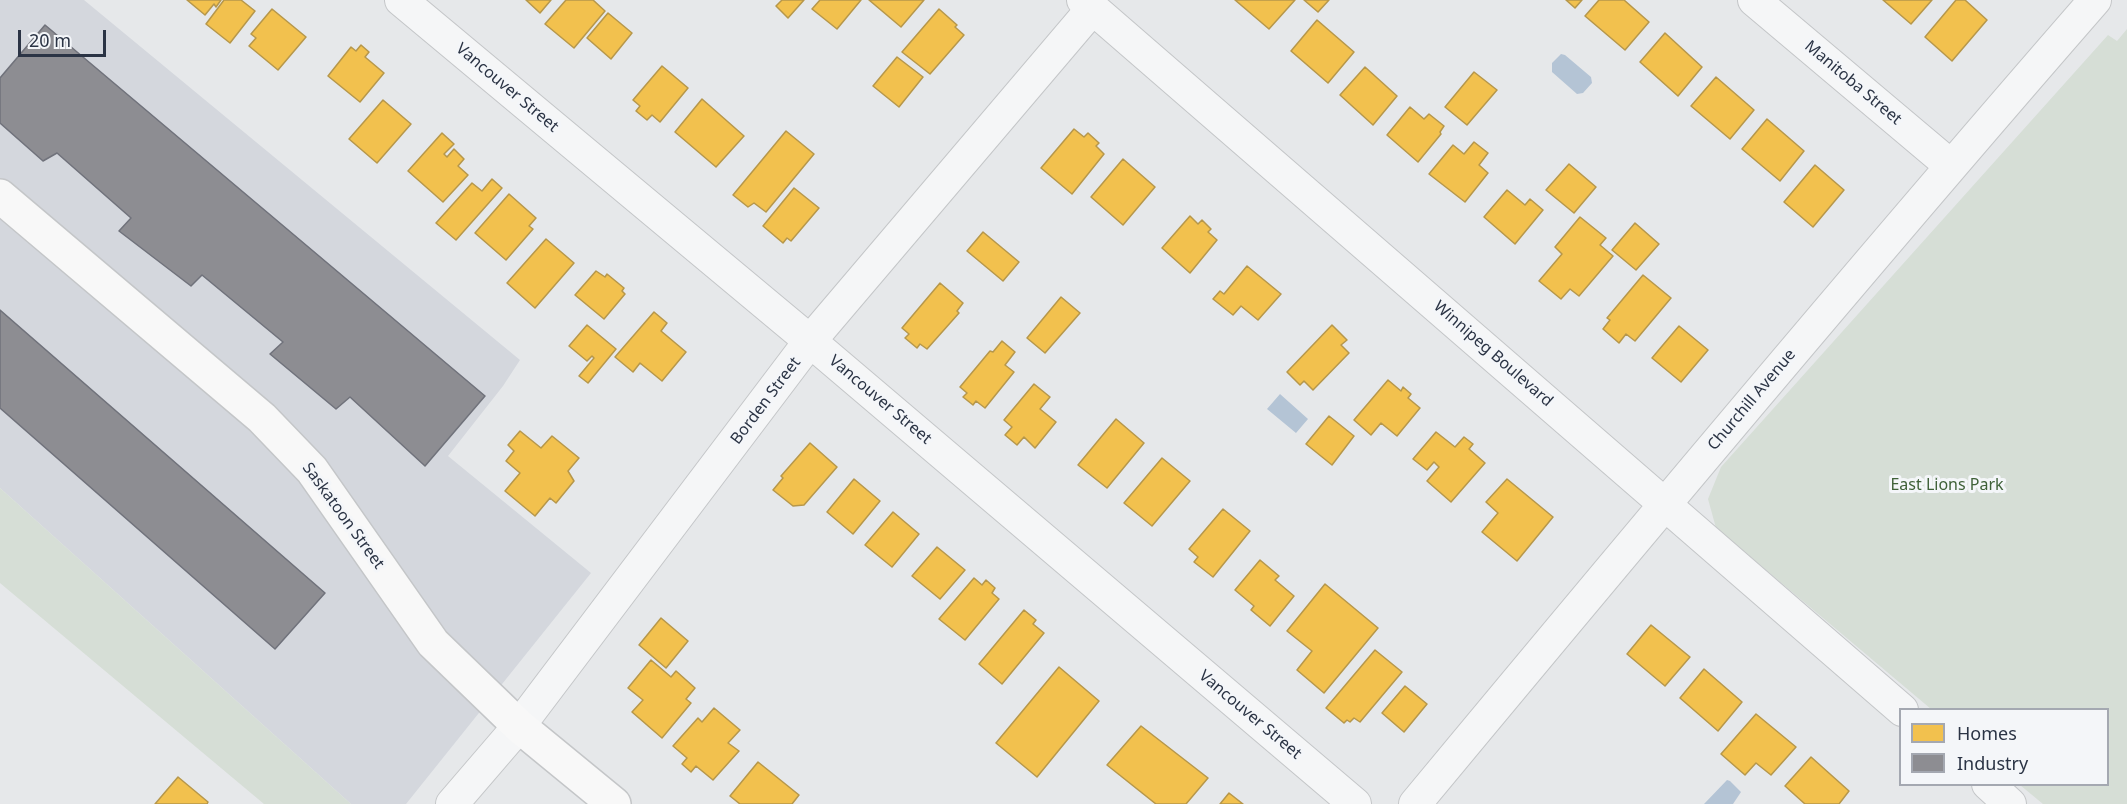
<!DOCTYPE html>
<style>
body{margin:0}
#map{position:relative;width:2127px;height:804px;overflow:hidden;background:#e6e8ea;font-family:"Noto Sans",sans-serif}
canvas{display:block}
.legend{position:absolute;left:1899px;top:708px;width:210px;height:78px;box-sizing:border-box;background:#f4f6f9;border:2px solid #a4a8b1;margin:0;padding:8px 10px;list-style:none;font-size:18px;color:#2b3445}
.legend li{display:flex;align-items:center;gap:12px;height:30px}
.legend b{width:30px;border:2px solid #a4a8b1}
.scale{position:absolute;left:18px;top:30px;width:88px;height:27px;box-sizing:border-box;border:3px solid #2b3445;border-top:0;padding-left:8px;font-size:18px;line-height:21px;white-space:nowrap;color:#2b3445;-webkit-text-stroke:4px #f4f6f9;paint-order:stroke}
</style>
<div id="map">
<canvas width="2127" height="804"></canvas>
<ul class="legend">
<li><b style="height:16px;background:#f2c14e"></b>Homes</li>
<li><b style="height:16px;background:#8d8d92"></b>Industry</li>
</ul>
<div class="scale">20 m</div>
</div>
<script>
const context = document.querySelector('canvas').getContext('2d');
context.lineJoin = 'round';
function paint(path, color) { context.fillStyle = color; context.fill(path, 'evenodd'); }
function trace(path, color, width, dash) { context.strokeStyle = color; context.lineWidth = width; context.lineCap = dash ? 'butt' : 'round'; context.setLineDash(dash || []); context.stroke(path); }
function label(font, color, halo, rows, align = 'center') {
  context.font = font + ' "Noto Sans",sans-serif'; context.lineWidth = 6; context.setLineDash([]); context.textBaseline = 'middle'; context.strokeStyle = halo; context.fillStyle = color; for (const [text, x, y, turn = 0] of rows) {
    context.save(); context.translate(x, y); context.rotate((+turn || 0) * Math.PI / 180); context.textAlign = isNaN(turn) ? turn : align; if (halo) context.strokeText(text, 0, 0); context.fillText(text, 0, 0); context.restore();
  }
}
paint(new Path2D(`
 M0,0H84L520,360L503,386L448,456L591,573L406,804H351L0,488Z`), '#d4d7dd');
paint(new Path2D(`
 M2127,29V804H2043L2020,785L2108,784V710L1931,709L1716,528L1708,499L1721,467L2108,35L2117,41Z
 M0,488L351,804H264L0,583Z`), '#d6ded6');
paint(new Path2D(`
 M1561,54L1565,55L1591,77L1592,83L1583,93L1577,94L1552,72V63Z
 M1280,394L1308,419L1296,433L1267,409Z
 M1727,780L1730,781L1741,792L1733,804H1704Z`), '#b4c4d5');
const homes = new Path2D(`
 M187,0H221L216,7L214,4L205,15Z
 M224,0H241L255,11L230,43L206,24Z
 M526,0H551L540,13Z
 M566,0H593L605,11L574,48L545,24Z
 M782,0H804L788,18L776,6Z
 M820,0H861L837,29L812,9Z
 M869,0H924L901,27Z
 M1235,0H1295L1269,29Z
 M1304,0H1329L1318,12Z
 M1566,0H1582L1575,8Z
 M1599,0H1624L1649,22L1625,50L1585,16Z
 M1883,0H1932L1911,24Z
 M1956,0H1965L1987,20L1952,61L1925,37Z
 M272,9L306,37L278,70L249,46L256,38L251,34Z
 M939,9L957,25L955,27L964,35L930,74L902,52Z
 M608,13L632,33L611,59L587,38Z
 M1317,20L1354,52L1328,83L1291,51Z
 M1665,33L1702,67L1678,96L1640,62Z
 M361,45L369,52L365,57L384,73L360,102L328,76L351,47L356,51Z
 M897,57L923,77L899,107L873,86Z
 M662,66L688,88L660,122L652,115L647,120L636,111L640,106L633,100Z
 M1365,67L1397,96L1373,125L1340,95Z
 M1474,72L1497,90L1467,125L1445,107Z
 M1716,77L1754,110L1730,139L1691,106Z
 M702,99L744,136L716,167L675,132Z
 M383,100L411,124L377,163L349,139Z
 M1410,107L1424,119L1429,114L1444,126L1440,132L1441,134L1418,162L1387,135Z
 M1767,119L1804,151L1780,181L1742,149Z
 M1074,129L1084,137L1088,133L1099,143L1096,146L1104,154L1072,194L1041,168Z
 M786,131L814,154L766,212L754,203L748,207L733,195Z
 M442,133L454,144L444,154L447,157L454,149L464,159L458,166L468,175L443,202L408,171Z
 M1474,142L1488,153L1479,165L1488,173L1465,202L1429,174L1453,145L1464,154Z
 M1123,159L1155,187L1123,225L1091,197Z
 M1569,164L1596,187L1574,213L1546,190Z
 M1815,165L1844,190L1813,227L1784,202Z
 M492,179L502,188L456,240L436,223L472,183L482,191Z
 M794,188L819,208L791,241L787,238L783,243L763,226Z
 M1507,190L1525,205L1530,199L1543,210L1515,244L1484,217Z
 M509,194L536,218L529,226L533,229L506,260L475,233Z
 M1190,216L1198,224L1202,220L1211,229L1208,232L1217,240L1190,273L1162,248Z
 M1580,217L1606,238L1600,245L1613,256L1579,296L1570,289L1561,299L1539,281L1562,254L1555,247Z
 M1635,223L1659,244L1636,270L1612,250Z
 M983,232L1019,262L1003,281L967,251Z
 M546,239L574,263L535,308L507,283Z
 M1247,266L1281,294L1258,320L1241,306L1233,315L1213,299L1220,291L1224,294Z
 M596,271L605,277L607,274L624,288L622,291L625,294L604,319L575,295Z
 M1643,275L1671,298L1635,341L1626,334L1619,343L1603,329L1610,320L1607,318Z
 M940,283L963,303L957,311L959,313L927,349L920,344L917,348L905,338L909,334L902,328Z
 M1061,297L1080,313L1045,353L1027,338Z
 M654,312L667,323L661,331L686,352L662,381L640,363L633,372L615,357Z
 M587,325L616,349L588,383L579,376L594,358L592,356L587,361L569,346Z
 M1332,325L1347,340L1341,345L1349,353L1313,390L1304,381L1300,385L1287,372Z
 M1679,326L1708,350L1681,382L1652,358Z
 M1002,341L1015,352L1005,365L1014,372L985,408L976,401L973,405L963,397L967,393L960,387L990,351L993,352Z
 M1388,380L1401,391L1403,387L1411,394L1408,398L1420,408L1397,436L1381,423L1371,435L1354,420Z
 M1034,384L1050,397L1040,409L1056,422L1035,448L1024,437L1017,445L1005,435L1012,427L1004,420Z
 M1329,416L1354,436L1332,465L1306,444Z
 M1116,419L1144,443L1107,488L1078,465Z
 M520,431L541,448L552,436L579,458L568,471L574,481L556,503L550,498L535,516L505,491L520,473L506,461L514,451L508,445Z
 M1436,432L1455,447L1464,437L1473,444L1469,449L1485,463L1451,502L1427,481L1439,467L1434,462L1427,470L1413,459Z
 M810,443L837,467L804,505L793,506L773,490L783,478L781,476Z
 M1162,458L1190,481L1152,526L1124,503Z
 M854,479L880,501L853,534L827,512Z
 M1507,479L1553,517L1517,561L1482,532L1498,513L1486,502Z
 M1223,509L1250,531L1213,577L1194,562L1198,557L1189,549Z
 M893,512L919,534L892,567L865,545Z
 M937,547L965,570L940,599L912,576Z
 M1260,560L1279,576L1275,580L1294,596L1270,626L1251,610L1254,606L1235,590Z
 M974,578L982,585L986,580L995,588L992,593L999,599L965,640L939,619Z
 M1325,584L1378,628L1324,693L1297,670L1312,651L1287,631Z
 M1024,610L1036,620L1033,624L1044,633L1002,684L979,664Z
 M661,618L688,641L666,668L639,645Z
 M1651,625L1690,657L1665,686L1627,654Z
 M1375,650L1402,672L1360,722L1354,718L1350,722L1347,720L1344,723L1326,708Z
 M651,660L671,677L676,671L695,688L686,699L691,703L662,738L632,712L643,700L628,688Z
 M1059,667L1099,701L1037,777L996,743Z
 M1704,669L1742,702L1718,731L1680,698Z
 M1405,686L1427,704L1404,732L1382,713Z
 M714,708L740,730L728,743L739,751L713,780L696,766L691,772L682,764L687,758L673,746L698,718L702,722Z
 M1756,714L1796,747L1771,775L1756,763L1745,775L1721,754Z
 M1141,726L1208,778L1186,804H1156L1107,765Z
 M1811,757L1849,791L1839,804H1805L1785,786Z
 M758,762L799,795L792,804H740L730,796Z
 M178,777L208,802L207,804H155Z
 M1229,793L1243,804H1220Z`);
paint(homes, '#f2c14e');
trace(homes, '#b6974b', 1.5);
const industry = new Path2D(`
 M45,25L485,396L425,466L350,397L336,409L270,354L283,342L202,275L191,286L119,231L131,218L57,153L43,161L0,123V78Z
 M0,310L325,593L275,649L0,408Z`);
paint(industry, '#8d8d92');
trace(industry, '#70727b', 1.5);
const street = new Path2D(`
 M401,0L810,341L1355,804
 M1083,0L1902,710
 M1754,0L1951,166
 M1988,784L2010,804
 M452,804L519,726L810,341L1093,8
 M1415,804C1639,534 1864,265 2095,0`);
const secondary = new Path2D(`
 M0,196L262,418L312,470L433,643L519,726L614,804`);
trace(street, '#c4c6c8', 34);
trace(secondary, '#c4c6c8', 36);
trace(street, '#f5f6f7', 32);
trace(secondary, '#f8f8f8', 33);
label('16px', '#2b3445', '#f4f6f9', [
 ["Manitoba Street",1853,83,40],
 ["Vancouver Street",507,88,40],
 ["Winnipeg Boulevard",1493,354,41],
 ["Vancouver Street",880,400,40],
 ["Churchill Avenue",1752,400,-50],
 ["Borden Street",766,401,-53],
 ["Saskatoon Street",343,516,54],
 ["Vancouver Street",1250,715,40]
]);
label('16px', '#3f6138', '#f4f6f9', [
 ["East Lions Park",1947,485]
]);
</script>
